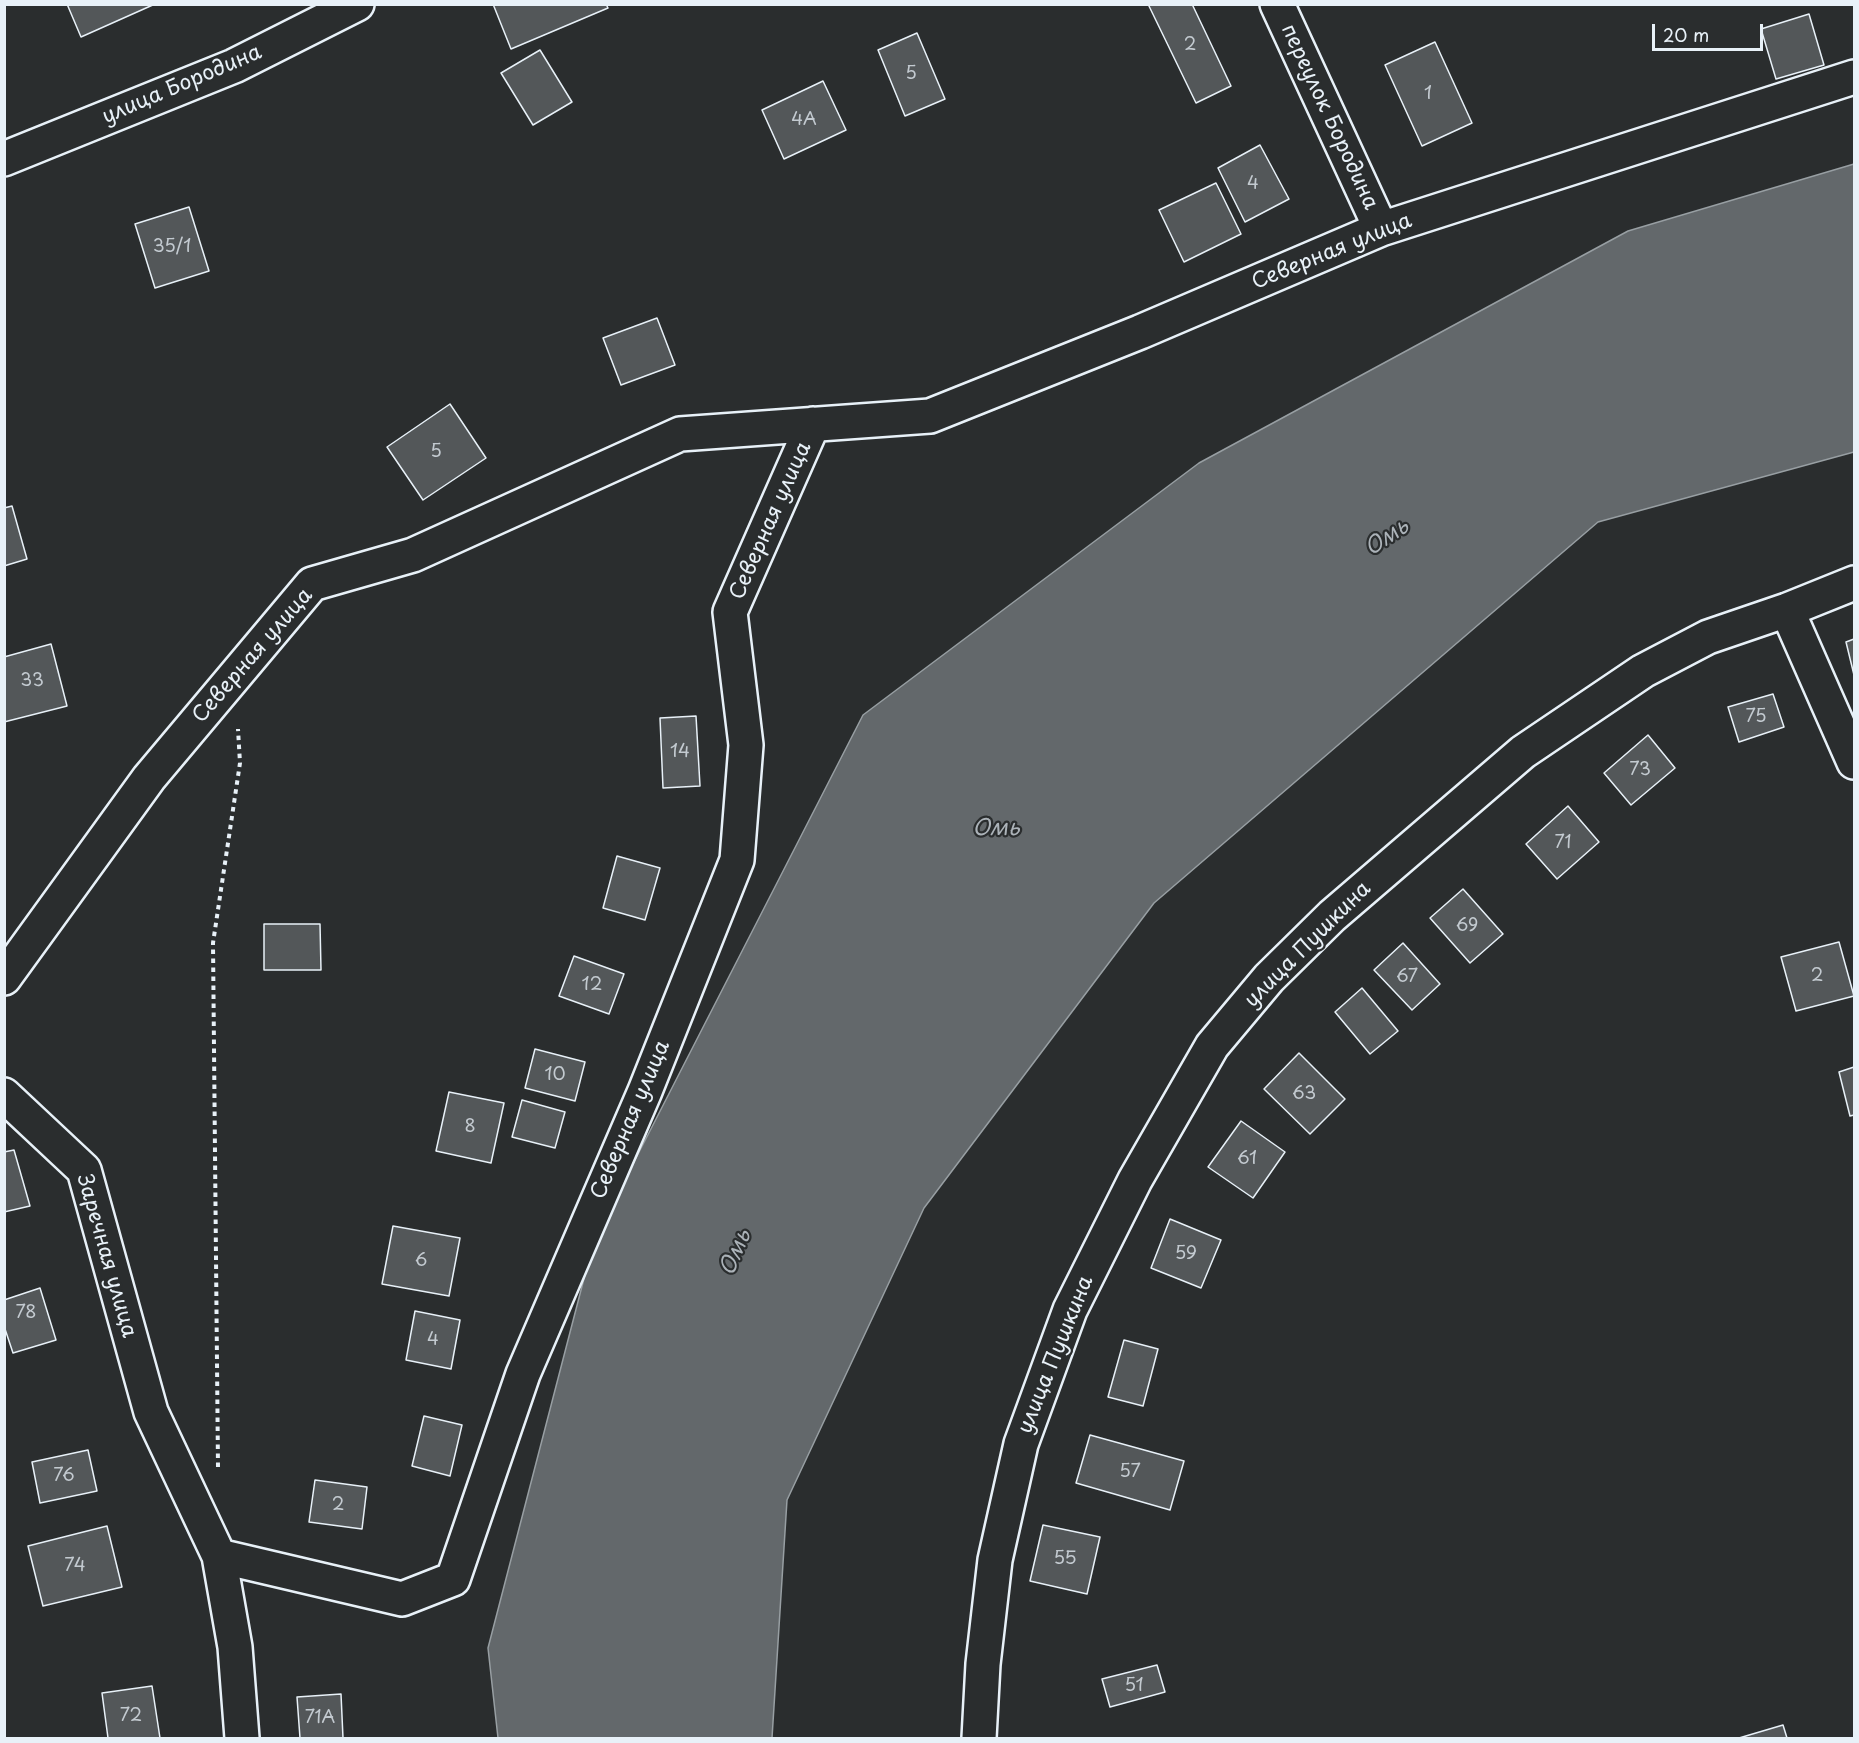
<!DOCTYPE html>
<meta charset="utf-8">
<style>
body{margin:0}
#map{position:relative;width:1859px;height:1743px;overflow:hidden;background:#2a2d2e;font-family:"Playpen Sans",sans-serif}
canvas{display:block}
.frame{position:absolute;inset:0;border:6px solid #e8f1f8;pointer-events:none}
.scale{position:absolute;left:1652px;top:24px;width:111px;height:27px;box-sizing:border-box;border:3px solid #e8f1f8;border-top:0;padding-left:8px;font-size:18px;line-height:21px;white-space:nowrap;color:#e8f1f8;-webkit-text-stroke:4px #2a2d2e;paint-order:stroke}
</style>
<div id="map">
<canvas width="1859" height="1743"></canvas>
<div class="frame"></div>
<div class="scale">20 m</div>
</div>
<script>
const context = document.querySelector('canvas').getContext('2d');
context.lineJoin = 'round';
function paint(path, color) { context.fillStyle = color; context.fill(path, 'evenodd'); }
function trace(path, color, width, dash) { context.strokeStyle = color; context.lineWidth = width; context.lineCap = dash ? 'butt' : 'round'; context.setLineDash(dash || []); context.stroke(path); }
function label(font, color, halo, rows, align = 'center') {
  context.font = font + ' "Playpen Sans",sans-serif'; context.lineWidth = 4.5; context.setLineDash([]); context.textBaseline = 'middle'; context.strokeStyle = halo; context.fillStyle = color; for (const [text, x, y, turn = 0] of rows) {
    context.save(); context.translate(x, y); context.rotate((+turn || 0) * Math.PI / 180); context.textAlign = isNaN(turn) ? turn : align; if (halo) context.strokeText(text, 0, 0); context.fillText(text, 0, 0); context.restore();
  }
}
const water = new Path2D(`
 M1854,164V452L1598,522L1154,903L924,1208L787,1500L772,1738H498L488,1648L594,1240L863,715L1199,463L1628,231Z`);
paint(water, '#63686b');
trace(water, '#989fa3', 1.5);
const building = new Path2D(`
 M67,4H155L81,37Z
 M493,4H606L608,8L511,49Z
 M1148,4H1192L1231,86L1196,103Z
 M1809,14L1824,65L1776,79L1761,29Z
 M917,33L945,99L905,116L878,50Z
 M1435,42L1472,123L1422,146L1385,65Z
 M540,50L572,102L533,125L501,73Z
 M823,81L846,130L784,159L762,110Z
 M1260,145L1289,199L1245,222L1218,168Z
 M1216,183L1241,234L1184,262L1159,210Z
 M189,207L209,271L155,288L135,224Z
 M657,318L675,365L621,385L603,338Z
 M450,404L486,458L423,500L387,447Z
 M12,506L27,559L4,566V508Z
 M1854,639V675L1846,642Z
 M51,644L67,706L4,722V657Z
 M1773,694L1784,727L1739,742L1728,707Z
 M696,716L700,786L663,788L660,718Z
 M1648,735L1675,768L1631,805L1604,773Z
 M1568,806L1599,842L1557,879L1526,844Z
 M617,856L660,868L645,920L603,908Z
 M1463,889L1503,934L1470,963L1430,918Z
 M264,924H320L321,970H264Z
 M1839,942L1854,996L1796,1011L1781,957Z
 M1403,943L1440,984L1412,1010L1374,970Z
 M574,956L624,974L609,1014L559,996Z
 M1362,988L1398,1031L1370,1054L1335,1012Z
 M535,1049L585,1062L575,1101L525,1088Z
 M1299,1053L1345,1099L1310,1134L1264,1089Z
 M1854,1067V1115L1850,1116L1839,1072Z
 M449,1092L504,1103L491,1163L436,1151Z
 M522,1100L565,1112L555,1148L512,1137Z
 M1241,1121L1285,1152L1253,1198L1208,1167Z
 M14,1150L30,1206L4,1212V1152Z
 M1170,1219L1221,1240L1201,1288L1151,1268Z
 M393,1226L460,1238L449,1296L382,1284Z
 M40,1288L56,1340L13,1353L4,1326V1300Z
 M415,1311L460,1320L451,1369L406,1360Z
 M1124,1340L1158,1349L1143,1406L1108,1397Z
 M424,1416L462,1425L450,1476L412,1466Z
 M1090,1435L1184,1461L1170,1510L1076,1483Z
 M88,1450L97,1491L40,1503L32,1462Z
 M315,1480L367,1487L362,1529L309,1522Z
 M1043,1525L1100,1537L1087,1594L1030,1581Z
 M107,1526L122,1587L43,1606L28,1546Z
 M1157,1665L1165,1692L1110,1707L1102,1679Z
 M152,1686L160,1738H108L102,1693Z
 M341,1694L343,1738H300L297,1697Z
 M1783,1725L1787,1738H1739Z`);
paint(building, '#535759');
trace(building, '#e8f1f8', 1.5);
const minor = new Path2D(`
 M1277,4L1381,229
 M4,159L234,66L357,4
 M1787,610L1854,762
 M4,978L149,778L312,584L413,555L680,434L930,416L1140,332L1381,229L1854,77
 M4,1095L84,1170L151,1412L219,1556L235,1647L242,1738
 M219,1556L402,1599L453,1579L523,1374L645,1091L737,860L746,745L730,612L813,424
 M979,1738L983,1664L995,1560L1021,1444L1070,1310L1135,1180L1212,1046L1269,978L1332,916L1523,752L1643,671L1708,637L1787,610L1854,583`);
trace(minor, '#e8f1f8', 38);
trace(new Path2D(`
 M218,1467L213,943L240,763L238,729`), '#e8f1f8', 4, [4.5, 4.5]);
trace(minor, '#2a2d2e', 33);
label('18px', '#c3cad0', null, [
 ["2",1190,45],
 ["5",911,74],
 ["1",1428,94],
 ["4А",804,120],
 ["4",1253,184],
 ["35/1",172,247],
 ["5",436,452],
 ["33",32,681],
 ["75",1756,717],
 ["14",680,752],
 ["73",1640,770],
 ["71",1563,843],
 ["69",1467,926],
 ["2",1817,976],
 ["67",1407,977],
 ["12",592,985],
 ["10",555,1075],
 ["63",1304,1094],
 ["8",470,1127],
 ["61",1247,1159],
 ["59",1186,1254],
 ["6",421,1261],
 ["78",26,1313],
 ["4",433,1340],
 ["57",1130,1472],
 ["76",64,1476],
 ["2",338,1505],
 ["55",1065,1559],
 ["74",75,1566],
 ["51",1134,1686],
 ["72",131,1716],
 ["71А",320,1718]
]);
label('21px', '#e8f1f8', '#2a2d2e', [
 ["улица Бородина",182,85,-23],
 ["переулок Бородина",1329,117,65],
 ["Северная улица",1332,252,-22],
 ["Северная улица",771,521,-66],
 ["Северная улица",253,656,-49],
 ["улица Пушкина",1308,945,-45],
 ["Северная улица",631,1120,-67],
 ["Заречная улица",106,1256,74],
 ["улица Пушкина",1056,1355,-68]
]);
label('italic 22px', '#acb3b9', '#2a2d2e', [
 ["Омь",1387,538,-34],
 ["Омь",996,829],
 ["Омь",736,1253,-67]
]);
</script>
